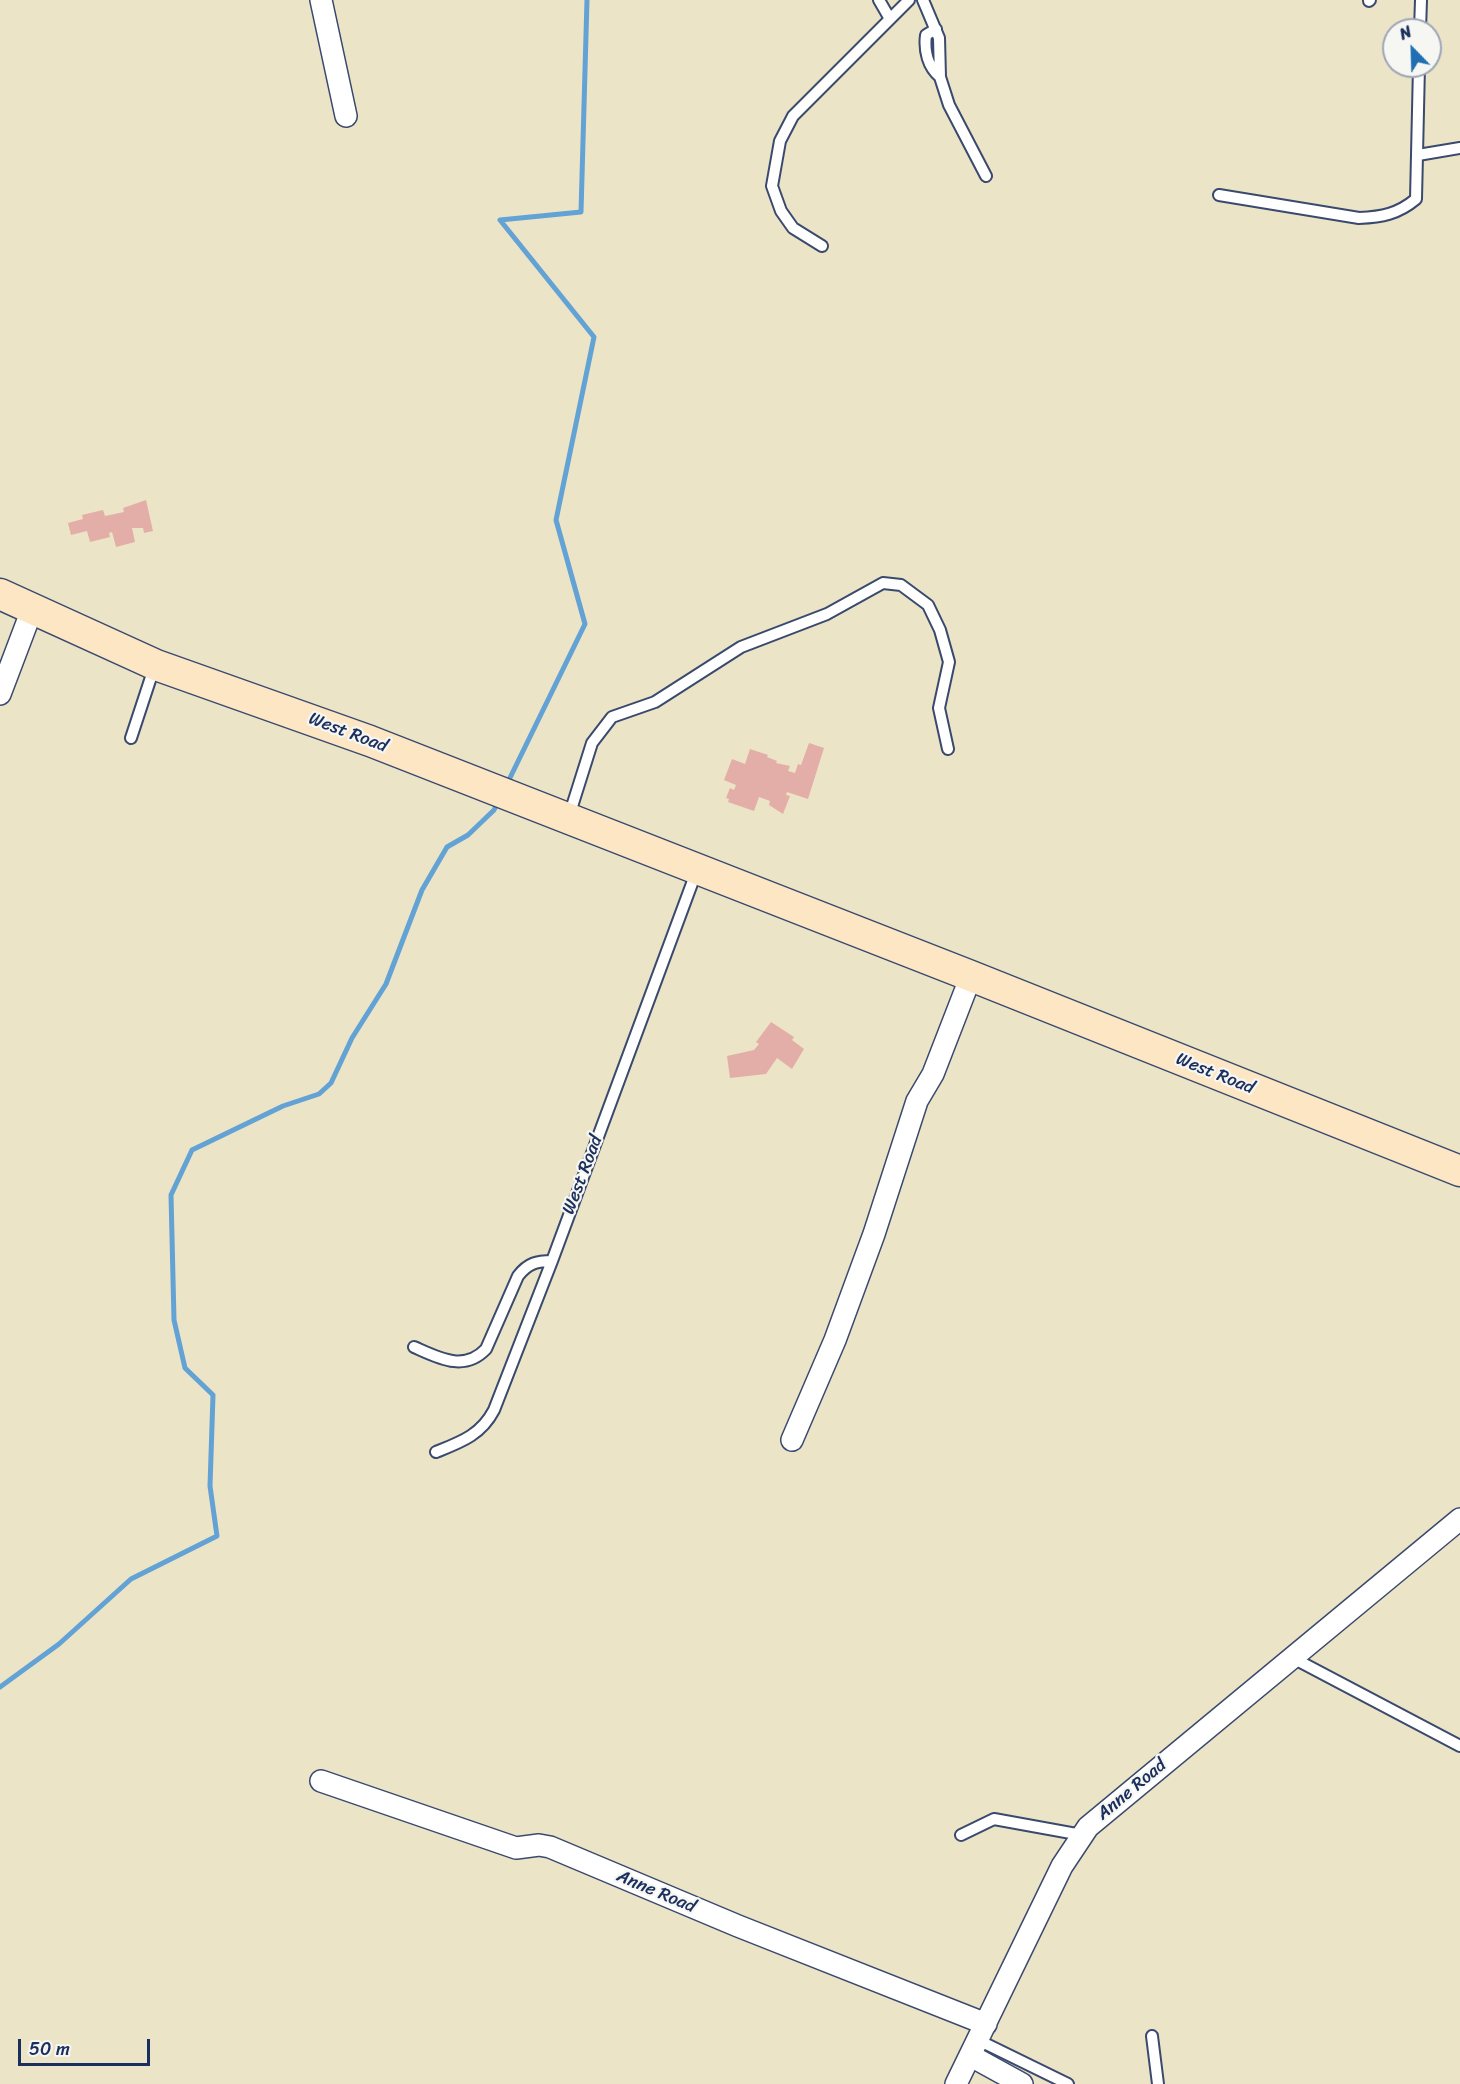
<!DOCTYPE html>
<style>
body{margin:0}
#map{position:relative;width:1460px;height:2084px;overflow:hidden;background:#ece4c7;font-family:Sriracha,sans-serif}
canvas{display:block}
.north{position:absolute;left:1382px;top:18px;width:60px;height:60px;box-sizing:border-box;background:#f6f6f2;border:2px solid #9ea6b7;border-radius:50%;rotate:337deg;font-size:16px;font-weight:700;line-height:24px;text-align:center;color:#1b2f5e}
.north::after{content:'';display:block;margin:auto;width:21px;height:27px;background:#1f6fb2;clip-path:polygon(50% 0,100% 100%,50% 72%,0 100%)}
.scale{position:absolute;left:18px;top:2039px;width:132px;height:27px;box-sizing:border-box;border:3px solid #1b2f5e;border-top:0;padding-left:8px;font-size:18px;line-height:21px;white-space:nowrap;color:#1b2f5e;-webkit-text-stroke:4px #f6f6f2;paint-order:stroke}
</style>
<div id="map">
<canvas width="1460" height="2084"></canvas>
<div class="north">N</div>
<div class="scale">50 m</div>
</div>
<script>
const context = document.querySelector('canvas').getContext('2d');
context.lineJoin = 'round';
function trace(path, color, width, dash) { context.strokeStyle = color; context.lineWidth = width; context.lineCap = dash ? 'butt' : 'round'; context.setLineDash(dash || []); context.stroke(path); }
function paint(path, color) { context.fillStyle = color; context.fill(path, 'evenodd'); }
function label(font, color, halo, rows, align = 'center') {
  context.font = font + ' Sriracha,sans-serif'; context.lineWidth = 4.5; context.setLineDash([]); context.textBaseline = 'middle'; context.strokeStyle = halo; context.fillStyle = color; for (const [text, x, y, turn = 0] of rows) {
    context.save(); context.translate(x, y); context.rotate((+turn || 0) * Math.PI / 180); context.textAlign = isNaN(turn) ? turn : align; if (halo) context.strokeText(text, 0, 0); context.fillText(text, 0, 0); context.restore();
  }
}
trace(new Path2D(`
 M506,786L585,624L556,520L594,337L500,220L581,212L587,0
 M0,1687L59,1644L131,1579L217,1536L210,1486L213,1395L185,1368L174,1320L171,1195L192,1150L283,1106L319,1094L331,1083L352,1038L386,984L422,890L447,847L468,835L494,810L498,802`), '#62a2d5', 5);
paint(new Path2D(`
 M146,500L153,531L144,533L143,528H132L135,542L116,547L112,532L109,533L110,537L90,542L87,531L71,535L68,523L83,519L82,515L103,510L105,516L124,512L123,508Z
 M809,743L824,748L808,799L787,792L786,795L790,796L783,814L769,805L770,801L759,797L754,811L728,802L729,799L726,798L730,788L734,790L736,785L724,780L732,759L745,764L750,749L768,755L767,757L777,761L776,763L790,766L788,771L795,773L798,764L801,765Z
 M771,1022L794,1037L792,1040L804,1049L792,1069L777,1058L766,1074L730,1078L727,1056L754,1050L759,1044L756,1042Z`), '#e3aea8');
const lane = new Path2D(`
 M879,0L890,19
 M923,0L939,38L940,77L949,105L986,176
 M1369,1L1370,0
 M936,29L926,35C924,51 928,67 940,77
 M1420,30L1421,0
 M1418,155L1460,148
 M1219,195L1359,218C1382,217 1398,214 1416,199L1419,66
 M822,246L793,228L781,211L772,186L780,141L793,116L909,0
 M131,738L155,665
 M569,816L592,743L612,717L655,702L741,647L827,614L883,583L901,585L928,605L940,630L949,662L939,708L948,749
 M414,1347C439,1358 464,1372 486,1349L518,1276C528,1263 537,1261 552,1261
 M436,1452C461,1442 481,1435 494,1410L552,1261L697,870
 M1291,1657L1460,1746
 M961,1835L994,1819L1082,1835
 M1152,2036L1158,2084
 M978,2040L1068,2084`);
const street = new Path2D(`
 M321,0L346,116
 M0,694L33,607
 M792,1440L835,1340L874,1234L917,1101L933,1074L971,976
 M321,1781L516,1848L539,1845L550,1847L738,1926L986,2024
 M971,2056L1022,2084
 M956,2084L1062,1866L1088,1827L1460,1519`);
const secondary = new Path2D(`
 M0,594L156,665L370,741L971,976L1460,1171`);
trace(lane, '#3a4a6e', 14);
trace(street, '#3a4a6e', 24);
trace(secondary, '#3a4a6e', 33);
trace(lane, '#fff', 10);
trace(street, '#fff', 21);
trace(secondary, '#fce6c4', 30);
label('18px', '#1b2f5e', '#f6f6f2', [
 ["West Road",348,733,21],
 ["West Road",1215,1074,22],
 ["West Road",583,1175,-69],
 ["Anne Road",1132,1790,-40],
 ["Anne Road",656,1892,23]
]);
</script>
